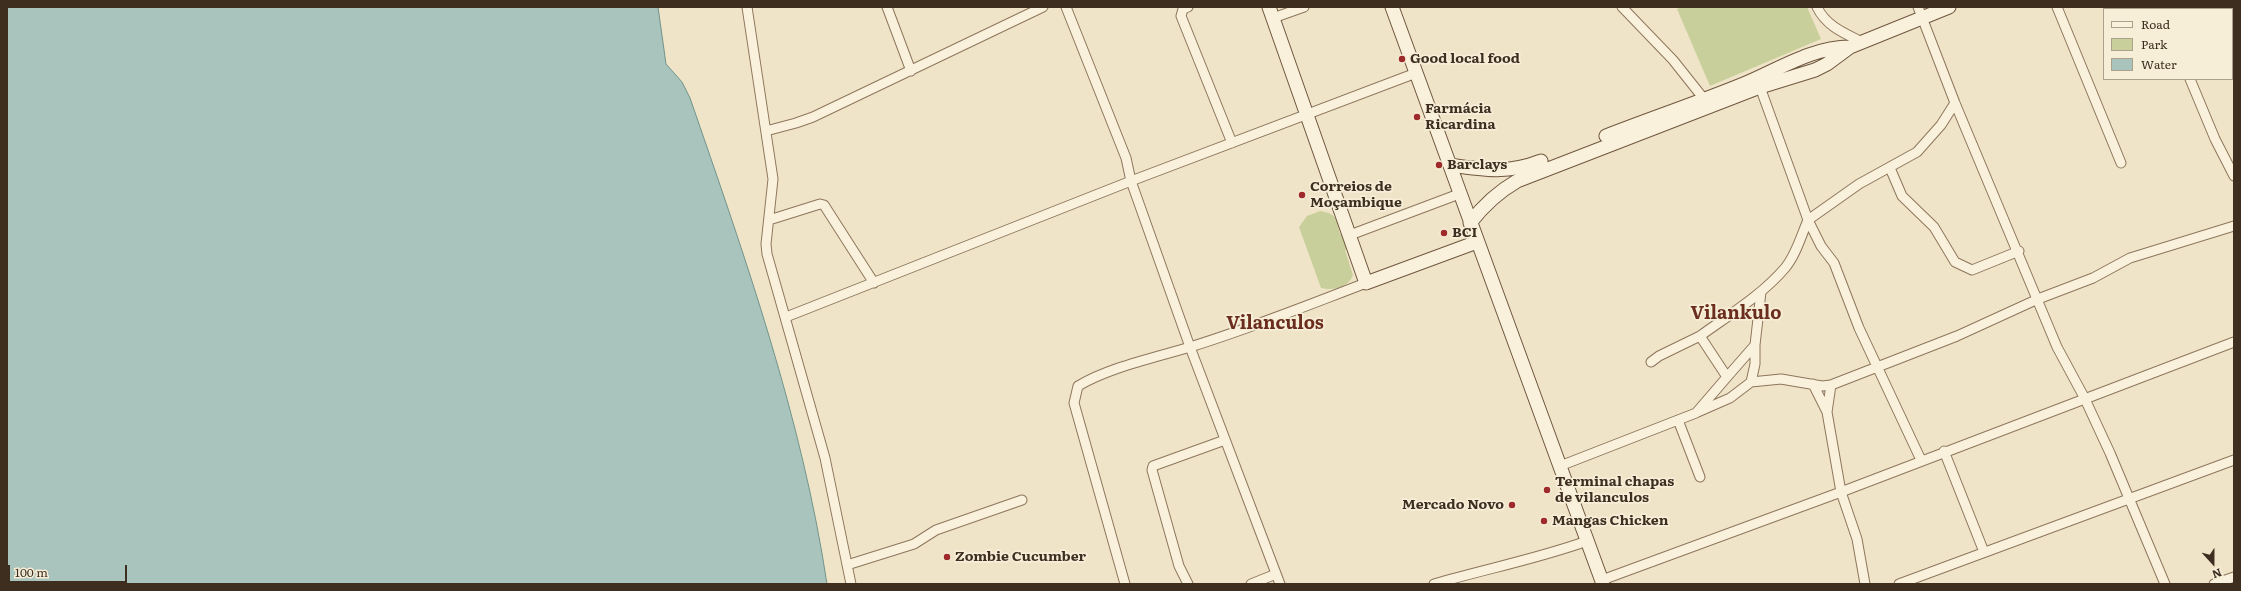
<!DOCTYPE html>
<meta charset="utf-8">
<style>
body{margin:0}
#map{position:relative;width:2241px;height:591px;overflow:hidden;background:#f0e4c8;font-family:Literata,serif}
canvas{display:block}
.frame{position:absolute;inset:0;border:8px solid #3d2e20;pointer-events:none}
.legend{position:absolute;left:2103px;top:8px;width:130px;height:72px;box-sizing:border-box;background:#f7eed8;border:1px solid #ada18e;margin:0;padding:5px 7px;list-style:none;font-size:12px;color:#3d2e20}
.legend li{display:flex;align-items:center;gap:8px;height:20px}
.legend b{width:20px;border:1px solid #ada18e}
.north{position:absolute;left:2193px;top:543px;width:40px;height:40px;-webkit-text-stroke:3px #f7eed8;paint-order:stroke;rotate:159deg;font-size:11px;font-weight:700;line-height:16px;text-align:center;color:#3d2e20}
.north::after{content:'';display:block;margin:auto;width:14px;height:18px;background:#3d2e20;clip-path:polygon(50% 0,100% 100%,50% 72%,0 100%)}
.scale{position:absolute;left:8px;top:565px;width:119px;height:18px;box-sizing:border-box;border:2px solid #3d2e20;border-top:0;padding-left:5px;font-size:12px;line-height:14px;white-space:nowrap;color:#3d2e20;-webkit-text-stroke:3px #f7eed8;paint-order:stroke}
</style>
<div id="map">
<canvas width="2241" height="591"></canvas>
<div class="frame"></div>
<ul class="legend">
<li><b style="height:5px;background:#faf1dc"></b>Road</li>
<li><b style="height:11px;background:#c9cf9b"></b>Park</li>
<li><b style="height:11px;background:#a9c4bc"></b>Water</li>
</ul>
<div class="north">N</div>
<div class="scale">100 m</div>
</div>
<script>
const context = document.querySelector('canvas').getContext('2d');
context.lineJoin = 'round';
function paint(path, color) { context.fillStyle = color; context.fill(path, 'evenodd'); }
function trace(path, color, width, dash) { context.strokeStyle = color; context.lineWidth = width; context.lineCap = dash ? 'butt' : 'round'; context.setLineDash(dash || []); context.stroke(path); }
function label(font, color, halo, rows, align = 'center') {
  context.font = font + ' Literata,serif'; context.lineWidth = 3.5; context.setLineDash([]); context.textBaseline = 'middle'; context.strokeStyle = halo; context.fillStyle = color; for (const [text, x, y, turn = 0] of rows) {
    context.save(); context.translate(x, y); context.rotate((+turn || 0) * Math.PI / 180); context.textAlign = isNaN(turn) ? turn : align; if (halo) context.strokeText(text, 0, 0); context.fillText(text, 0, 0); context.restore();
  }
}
paint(new Path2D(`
 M1682,7H1807L1821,39L1710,86L1677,9Z
 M1320,211C1337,214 1336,218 1340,234L1344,236L1348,247L1345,250L1353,275C1348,288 1333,291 1321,288L1299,227L1307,216Z`), '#c9cf9b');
const water = new Path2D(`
 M7,7H658L666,64L682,82L690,98C745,257 802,418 827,584H7Z`);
paint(water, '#a9c4bc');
trace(water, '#6f938a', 1);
const street = new Path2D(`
 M747,7L773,179L766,244L767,254L825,458L851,584
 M887,7L911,71
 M1066,7L1126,158L1131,181L1190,347L1280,584
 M1188,7L1183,9L1181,16L1232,143
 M1622,7L1673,60L1704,99
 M1817,7C1826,26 1844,33 1862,42
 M1918,7L1955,103L2057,347L2084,397L2110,453L2165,584
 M2057,7L2121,163
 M2161,7L2162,9
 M1273,18L1304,7
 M2190,79L2215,139L2234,176
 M1760,87L1808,220L1859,184L1917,152L1941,125L1955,103
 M766,131L796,123L813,117L1043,7
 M1890,168L1902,196L1934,227L1955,262L1972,270L2019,251
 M769,220L820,204L824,205L874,283
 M1350,235L1459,194
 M786,317L1131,181L1416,73
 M1651,362L1659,356L1700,336
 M1727,377L1755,345L1761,292
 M1751,382L1755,364V345
 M1813,384L1827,412L1841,492L1857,539L1865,584
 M1698,412L1730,398L1751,382L1781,379L1822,386L1831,385L1957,336L2038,299L2093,278L2130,258L2234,226
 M1827,412L1831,385
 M1678,420L1700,477
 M1944,451L1984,552
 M1560,466L1696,413L1727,377L1700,336C1729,315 1762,295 1785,268C1796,255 1801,236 1808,220L1821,246L1834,263L1859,328L1921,460
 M847,565L914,544L936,530L1022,500
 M1602,580L1841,492L2234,342
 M1125,584L1074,403L1078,386C1110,367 1154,358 1190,347C1249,329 1308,305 1366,283
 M1188,584L1179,566L1152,470L1153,466L1225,440
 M1251,584L1276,574
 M1434,584C1485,569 1537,559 1587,541
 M1899,584L2234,460
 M2214,584L2234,577`);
const secondary = new Path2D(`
 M1269,7L1366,283L1477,242
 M1392,7L1603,584
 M1606,136C1652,118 1700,102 1746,83C1779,69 1813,47 1850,47
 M1450,165C1484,170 1508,174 1541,161
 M1470,223C1483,206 1498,192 1517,181L1760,87L1815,70L1827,64L1850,47L1949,7`);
trace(street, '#8d765c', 11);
trace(secondary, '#6f573f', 15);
trace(street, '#faf1dc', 9);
trace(secondary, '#faf1dc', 13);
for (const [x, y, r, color] of [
 [1402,59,4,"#9e2a2b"],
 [1417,117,4,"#9e2a2b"],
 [1439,165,4,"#9e2a2b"],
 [1302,195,4,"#9e2a2b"],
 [1444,233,4,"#9e2a2b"],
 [1547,490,4,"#9e2a2b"],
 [1512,505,4,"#9e2a2b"],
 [1544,521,4,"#9e2a2b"],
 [947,557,4,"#9e2a2b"]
]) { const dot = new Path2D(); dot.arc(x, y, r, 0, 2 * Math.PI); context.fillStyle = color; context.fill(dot); trace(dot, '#f7eed8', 1.5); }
label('bold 14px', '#3d2e20', '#f7eed8', [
 ["Good local food",1410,59],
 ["Farmácia",1425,109],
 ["Ricardina",1425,125],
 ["Barclays",1447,165],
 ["Correios de",1310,187],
 ["Moçambique",1310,203],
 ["BCI",1452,233],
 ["Terminal chapas",1555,482],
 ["de vilanculos",1555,498],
 ["Mercado Novo",1504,505,"right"],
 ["Mangas Chicken",1552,521],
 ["Zombie Cucumber",955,557]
], 'left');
label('bold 18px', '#6b2e1e', '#f7eed8', [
 ["Vilankulo",1736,314],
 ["Vilanculos",1275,324]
]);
</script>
